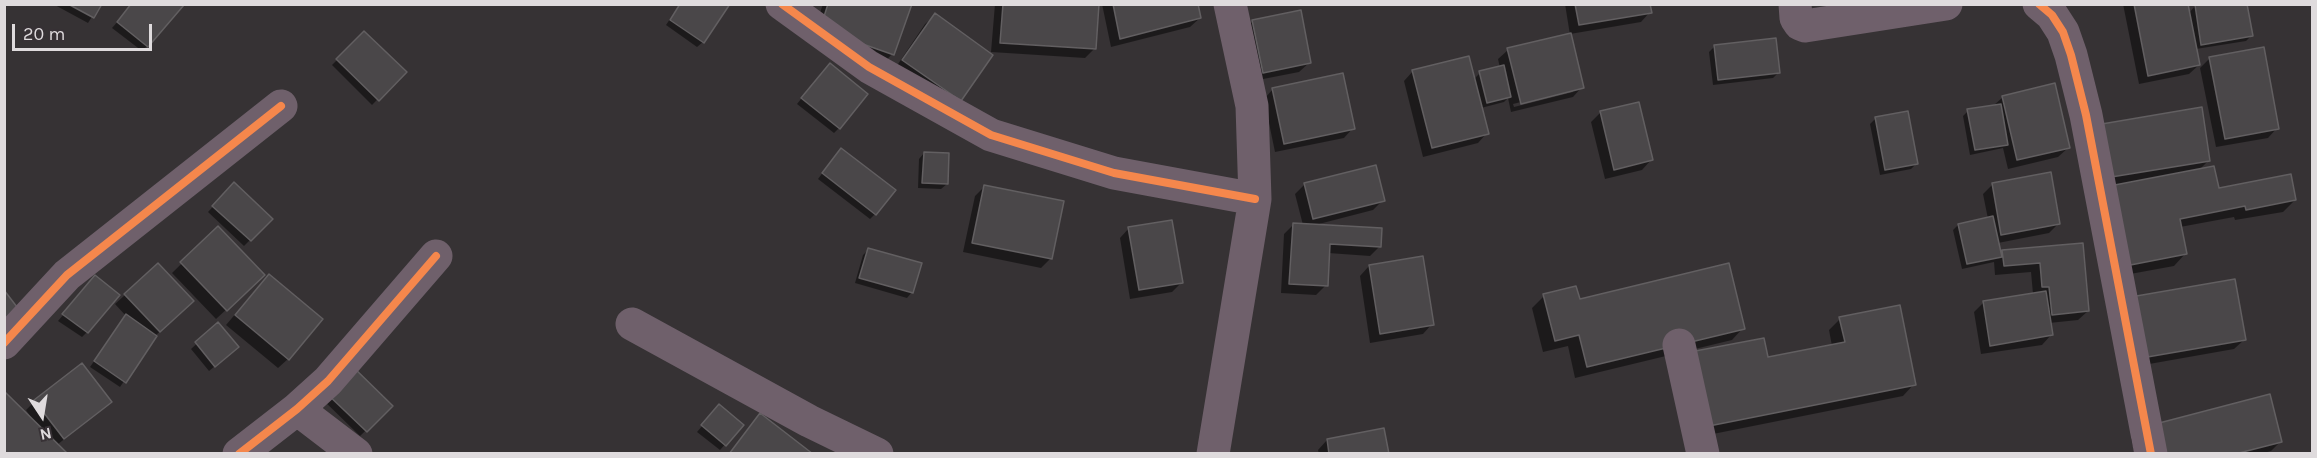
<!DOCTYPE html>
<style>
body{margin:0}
#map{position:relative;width:2317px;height:458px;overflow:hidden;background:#363234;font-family:Karla,sans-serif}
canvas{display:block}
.frame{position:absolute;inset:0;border:6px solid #dfdbdd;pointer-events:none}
.north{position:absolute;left:12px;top:386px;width:60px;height:60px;-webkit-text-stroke:4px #373135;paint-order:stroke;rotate:168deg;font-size:16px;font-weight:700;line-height:24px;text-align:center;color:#dfdbdd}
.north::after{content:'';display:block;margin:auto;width:21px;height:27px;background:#dfdbdd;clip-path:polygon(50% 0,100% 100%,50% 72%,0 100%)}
.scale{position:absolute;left:12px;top:24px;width:140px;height:27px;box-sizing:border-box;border:3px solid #dfdbdd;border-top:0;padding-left:8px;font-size:18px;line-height:21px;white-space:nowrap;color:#dfdbdd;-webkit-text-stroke:4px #373135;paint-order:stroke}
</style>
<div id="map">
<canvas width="2317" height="458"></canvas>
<div class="frame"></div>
<div class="north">N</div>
<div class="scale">20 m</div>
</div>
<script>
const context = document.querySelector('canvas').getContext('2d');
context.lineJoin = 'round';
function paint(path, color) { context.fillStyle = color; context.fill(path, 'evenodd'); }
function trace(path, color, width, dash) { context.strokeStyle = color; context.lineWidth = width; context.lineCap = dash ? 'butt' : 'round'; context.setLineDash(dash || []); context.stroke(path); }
paint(new Path2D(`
 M53,4H100L88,23Z
 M133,4L147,46L142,51L112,28Z
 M680,4L703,42L697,47L666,25Z
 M823,4H910L892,54L883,64L811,39Z
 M995,4H1098L1094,49L1085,58L991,52Z
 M1102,4H1197L1200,18L1190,27L1111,47Z
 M1565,4H1649L1650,12L1641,22L1570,34L1582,87L1573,97L1511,112L1508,98L1504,102L1481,108L1487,133L1478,143L1423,157L1404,81L1413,71L1474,79L1480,73L1500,68L1498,59L1508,50L1570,35ZM1573,89V92L1514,107L1513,104Z
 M2123,4H2187L2189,13L2195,6L2206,4H2245L2251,36L2246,41L2196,49L2199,65L2189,74L2139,84Z
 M935,15L991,55L951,109L894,70L925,24Z
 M1253,21L1309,63L1299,72L1253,81L1243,31Z
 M364,33L404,72L372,105L332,65Z
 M1714,47L1779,72L1773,78L1713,85L1709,52Z
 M2210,58L2277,128L2268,138L2216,147L2200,68Z
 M824,70L839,128L834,133L797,104Z
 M1273,89L1353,128L1344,138L1275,152L1264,99Z
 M2003,97L2068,148L2058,157L2008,169L2003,148L1970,155L1963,116L1968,111L1993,106Z
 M1601,112L1651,160L1642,170L1605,179L1591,122Z
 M1876,118L1917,163L1911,169L1880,175L1870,124Z
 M2081,137L2209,160L2198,171L2218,190L2295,200L2283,212L2235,220L2234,217L2180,227L2185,254L2174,266L2103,279Z
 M924,153L947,184L941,189L918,188L919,159Z
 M835,156L875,214L870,219L818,179Z
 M234,184L271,219L244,246L208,212Z
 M1305,184L1383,200L1373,210L1315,225L1380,246L1370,256L1328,253L1326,285L1316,295L1281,293L1284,234L1294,224L1303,225L1295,194Z
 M1993,184L2059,223L2049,233L1998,243L2000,255L2003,252L2081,244L2088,311L2078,320L2049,323L2051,335L2042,345L1981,354L1974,312L1984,302L2033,294L2031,272L1995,275L1994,262L1962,269L1953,230L1958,225L1988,219L1983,194Z
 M985,186L1051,258L1041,268L963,252L975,196Z
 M218,228L253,285L216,319L172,273Z
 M1129,228L1181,283L1172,292L1130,299L1120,238Z
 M869,249L912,292L907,298L855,283L863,255Z
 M1369,266L1432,324L1423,334L1370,343L1360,276Z
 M90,283L87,332L82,337L58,321Z
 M260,285L288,359L278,368L226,325Z
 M125,295L183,310L155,336L120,387L90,367L126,316L115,304Z
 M1544,296L1579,301L1743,328L1732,340L1575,378L1568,346L1543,352L1532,308Z
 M2110,310L2244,340L2234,349L2121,369Z
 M1840,319L1914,384L1903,396L1693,438L1767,358L1832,346L1829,330Z
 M218,324L232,352L209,371L191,349Z
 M319,396L391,406L360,436Z
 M35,401L110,402L57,445L28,417L30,416L26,410Z
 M714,412L742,425L720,450L697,432Z
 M760,415L811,454H729Z
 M2141,429L2281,441L2271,451L2260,454H2135L2131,439Z
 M1327,440L1388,454H1319L1318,450Z`), '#0007');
const building = new Path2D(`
 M68,4H102L94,18Z
 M131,4H183L184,5L148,47L117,22Z
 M680,4H730L704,43L670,20Z
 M828,4H912L894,55L820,29Z
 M1003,4H1099L1096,49L1000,43Z
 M1113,4H1198L1201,18L1120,39Z
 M1575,4H1650L1652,13L1579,25Z
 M2134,4H2188L2200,65L2148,76Z
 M2247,4L2253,36L2201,45L2195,5Z
 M1301,10L1311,63L1263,73L1252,20Z
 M935,13L993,55L961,101L902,60Z
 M364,31L407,72L379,101L336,59Z
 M1571,33L1584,88L1521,104L1507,48Z
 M1776,38L1780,73L1718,80L1714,45Z
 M2264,47L2279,129L2225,139L2209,57Z
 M1469,56L1489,134L1432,148L1412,70Z
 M830,63L868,94L840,129L801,98Z
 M1504,65L1511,97L1487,103L1479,71Z
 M1343,73L1355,129L1284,144L1272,88Z
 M2055,83L2070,148L2017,160L2002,96Z
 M1639,102L1653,160L1614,170L1600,111Z
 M2001,104L2008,145L1975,150L1967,109Z
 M2202,107L2210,161L2099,179L2090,126Z
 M1908,111L1918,164L1885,170L1875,117Z
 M841,148L896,190L876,215L822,173Z
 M924,152L949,153L948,184L922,183Z
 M1376,165L1385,201L1313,219L1304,183Z
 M2214,166L2219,188L2291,174L2296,200L2246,210L2245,206L2180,219L2187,254L2115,268L2099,188Z
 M2051,172L2060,224L2001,235L1992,183Z
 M234,182L273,219L251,241L212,206Z
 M984,185L1064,201L1052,259L972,243Z
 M1993,216L2002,257L1967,264L1958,224Z
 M1172,220L1183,283L1139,290L1128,227Z
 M1293,223L1382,228L1381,247L1330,244L1328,286L1289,284Z
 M218,226L265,275L227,311L180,262Z
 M2083,243L2089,311L2052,315L2049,287H2042L2040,263L2004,266L2002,250Z
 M868,248L922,263L913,293L859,278Z
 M1423,256L1434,325L1380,334L1369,265Z
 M158,263L194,301L160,332L124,294Z
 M1729,263L1745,329L1587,367L1579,335L1555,341L1543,294L1576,286L1580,299Z
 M269,274L323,319L289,360L235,315Z
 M95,275L120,295L88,333L62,314Z
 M2235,279L2246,340L2130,360L2119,299Z
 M4,290L27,320L4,337Z
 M2046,291L2053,335L1990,346L1983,301Z
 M1900,305L1916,385L1704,427L1690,352L1764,338L1768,357L1845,342L1839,317Z
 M126,314L157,336L126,383L94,361Z
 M218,322L239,347L215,367L195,342Z
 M82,363L112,402L64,439L34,400Z
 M349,363L393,406L367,432L323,390Z
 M4,391L67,453L66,454H4Z
 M2270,394L2282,442L2235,454H2147L2140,428Z
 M719,404L744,425L726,446L701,425Z
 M760,413L813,454H729Z
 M1384,428L1389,454H1329L1327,439Z`);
paint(building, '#4a4749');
trace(building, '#625f61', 1.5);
trace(new Path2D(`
 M782,4L869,67L991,135L1114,173L1255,199
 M1795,4L1796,18L1800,24L1805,26L1946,4
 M2039,4L2052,15L2063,32L2071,55L2086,115L2151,454
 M632,324L809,421L877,454
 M4,343L67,275L281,106
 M1679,345L1703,454
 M297,409L356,454
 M239,454L297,409L328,381L436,256
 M1213,454L1255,199L1252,106L1230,4`), '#6f606b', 33);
trace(new Path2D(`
 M782,4L869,67L991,135L1114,173L1255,199
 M2039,4L2052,15L2063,32L2071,55L2086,115L2151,454
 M4,343L67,275L281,106
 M239,454L297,409L328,381L436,256`), '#f5874c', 8);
</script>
